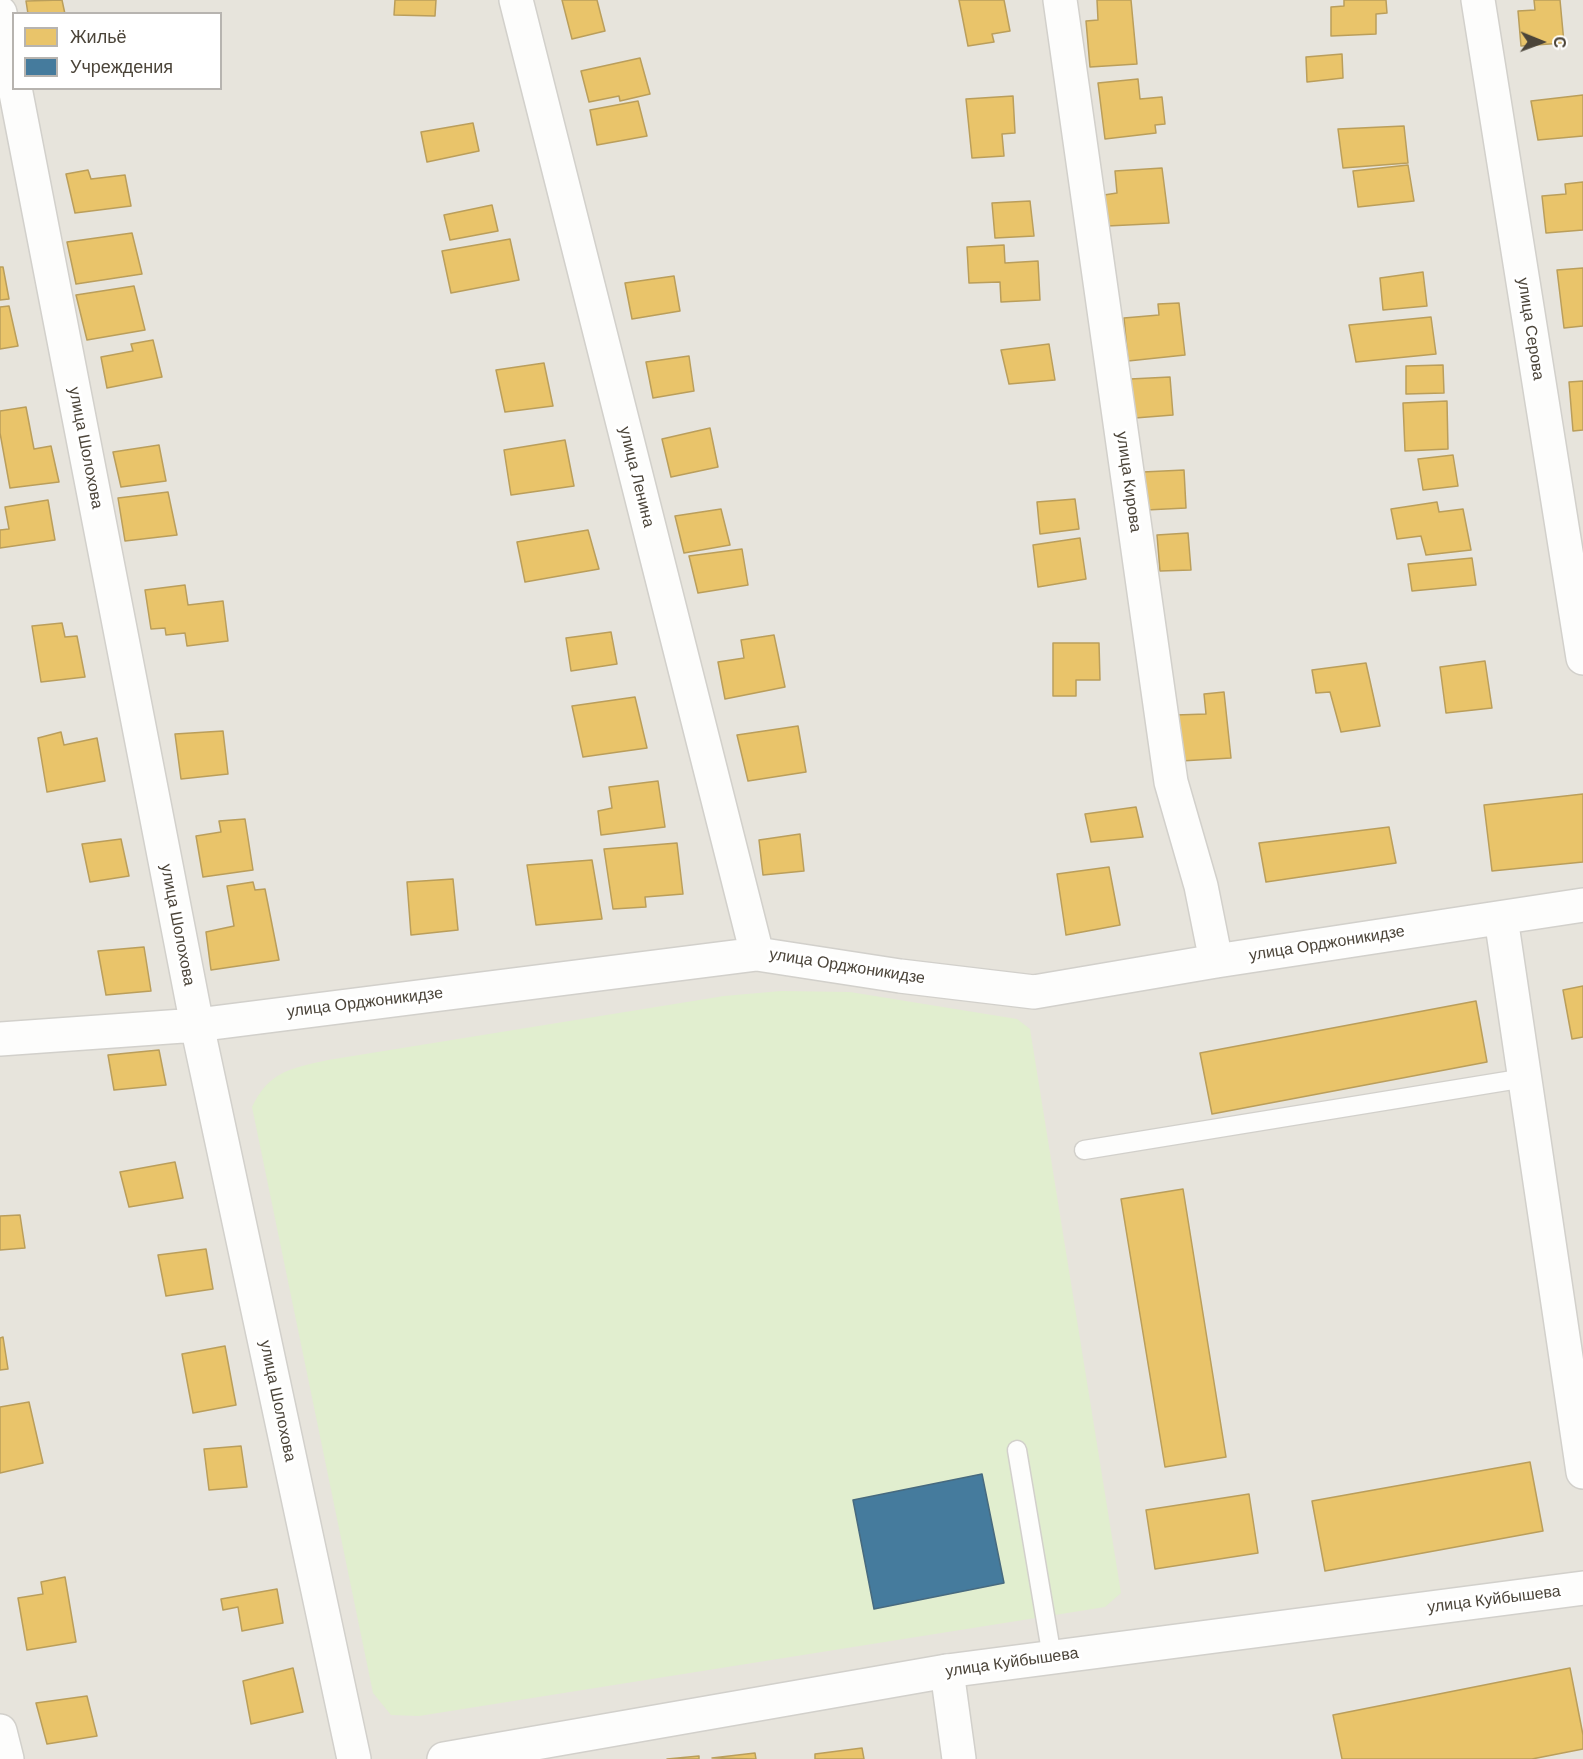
<!DOCTYPE html>
<meta charset="utf-8">
<style>
body{margin:0}
#map{position:relative;width:1583px;height:1759px;overflow:hidden;background:#f4f2ee;font-family:"DM Sans",sans-serif}
canvas{display:block}
.legend{position:absolute;left:12px;top:12px;width:210px;height:78px;box-sizing:border-box;background:#fff;border:2px solid #b7b4b0;margin:0;padding:8px 10px;list-style:none;font-size:18px;color:#4b4439}
.legend li{display:flex;align-items:center;gap:12px;height:30px}
.legend b{width:30px;border:2px solid #b7b4b0}
.north{position:absolute;left:1511px;top:12px;width:60px;height:60px;-webkit-text-stroke:4px #fff;paint-order:stroke;rotate:91deg;font-size:16px;font-weight:700;line-height:24px;text-align:center;color:#4b4439}
.north::after{content:'';display:block;margin:auto;width:21px;height:27px;background:#4b4439;clip-path:polygon(50% 0,100% 100%,50% 72%,0 100%)}
</style>
<div id="map">
<canvas width="1583" height="1759"></canvas>
<ul class="legend">
<li><b style="height:16px;background:#e9c46a"></b>Жильё</li>
<li><b style="height:16px;background:#457b9d"></b>Учреждения</li>
</ul>
<div class="north">С</div>
</div>
<script>
const context = document.querySelector('canvas').getContext('2d');
context.lineJoin = 'round';
function paint(path, color) { context.fillStyle = color; context.fill(path, 'evenodd'); }
function trace(path, color, width, dash) { context.strokeStyle = color; context.lineWidth = width; context.lineCap = dash ? 'butt' : 'round'; context.setLineDash(dash || []); context.stroke(path); }
function label(font, color, halo, rows, align = 'center') {
  context.font = font + ' "DM Sans",sans-serif'; context.lineWidth = 6; context.setLineDash([]); context.textBaseline = 'middle'; context.strokeStyle = halo; context.fillStyle = color; for (const [text, x, y, turn = 0] of rows) {
    context.save(); context.translate(x, y); context.rotate((+turn || 0) * Math.PI / 180); context.textAlign = isNaN(turn) ? turn : align; if (halo) context.strokeText(text, 0, 0); context.fillText(text, 0, 0); context.restore();
  }
}
paint(new Path2D(`
 M0,0H1583V1759H0ZM14,14H220V88H14Z`), '#e7e4dc');
paint(new Path2D(`
 M781,991L850,992L1017,1019L1030,1029L1121,1593L1105,1607L419,1716L391,1715L373,1693L252,1107C269,1071 292,1068 328,1060L724,996Z`), '#e1eecf');
const homes = new Path2D(`
 M62,0L65,14H28L26,1Z
 M395,0H436L435,16L394,15Z
 M562,0H597L605,31L572,39Z
 M959,0H1004L1010,31L992,34L994,42L968,46Z
 M1097,0H1131L1137,64L1090,67L1086,21L1098,20Z
 M1344,0H1386L1387,13L1376,14V34L1331,36V7L1344,6Z
 M1534,0H1560L1564,43L1521,46L1518,11L1535,10Z
 M1342,54L1343,78L1307,82L1306,57Z
 M640,58L650,94L620,101L619,96L589,102L581,71Z
 M1138,79L1140,99L1162,97L1165,124L1155,125L1156,133L1105,139L1098,83Z
 M1583,95V136L1538,140L1531,101Z
 M1013,96L1015,133L1002,134L1004,156L972,158L966,99Z
 M638,101L647,136L597,145L590,110Z
 M473,123L479,151L427,162L421,132Z
 M1404,126L1408,163L1343,168L1338,129Z
 M1408,165L1414,201L1358,207L1353,171Z
 M1162,168L1169,223L1107,226L1104,195L1117,193L1115,171Z
 M88,170L91,179L125,175L131,206L75,213L66,174Z
 M1583,182V230L1546,233L1542,196L1566,194L1565,184Z
 M1030,201L1034,236L995,238L992,203Z
 M492,205L498,231L450,240L444,215Z
 M132,233L142,274L76,284L67,242Z
 M510,239L519,280L451,293L442,251Z
 M1004,245L1005,263L1038,261L1040,300L1001,302L1000,282L969,283L967,247Z
 M0,267H3L9,299L0,300Z
 M1583,268V326L1564,328L1557,270Z
 M1423,272L1427,306L1383,310L1380,278Z
 M674,276L680,311L632,319L625,283Z
 M134,286L145,330L87,340L76,295Z
 M1179,303L1185,355L1128,361L1124,318L1159,315L1158,304Z
 M9,306L18,346L0,349V307Z
 M1431,317L1436,354L1356,362L1349,325Z
 M153,340L162,377L107,388L101,357L133,351L131,344Z
 M1049,344L1055,380L1009,384L1001,350Z
 M689,356L694,391L653,398L646,362Z
 M544,363L553,406L505,412L496,370Z
 M1443,365L1444,393L1406,394V366Z
 M1170,377L1173,415L1135,418L1130,379Z
 M1583,381V430L1573,431L1569,382Z
 M1447,401L1448,449L1405,451L1403,403Z
 M26,407L34,449L51,446L59,482L10,488L0,433V411Z
 M710,428L718,467L671,477L662,439Z
 M565,440L574,486L511,495L504,450Z
 M159,445L166,481L121,487L113,452Z
 M1453,455L1458,486L1423,490L1418,459Z
 M1184,470L1186,508L1146,510L1143,472Z
 M168,492L177,535L125,541L118,498Z
 M1075,499L1079,529L1040,534L1037,502Z
 M48,500L55,540L0,548V530L9,529L5,507Z
 M1437,502L1439,512L1463,509L1471,550L1426,555L1421,536L1397,539L1391,509Z
 M721,509L730,545L684,553L675,516Z
 M588,530L599,569L525,582L517,542Z
 M1188,533L1191,570L1160,571L1157,535Z
 M1080,538L1086,579L1038,587L1033,545Z
 M742,549L748,585L698,593L689,556Z
 M1472,558L1476,585L1412,591L1408,564Z
 M185,585L188,605L223,601L228,641L187,646L185,633L166,635L165,628L151,629L145,590Z
 M62,623L65,637L77,636L85,677L41,682L32,626Z
 M611,632L617,664L571,671L566,638Z
 M774,635L785,687L725,699L718,662L744,658L741,640Z
 M1053,643H1099L1100,680H1076V696H1053Z
 M1485,661L1492,708L1446,713L1440,667Z
 M1366,663L1380,726L1341,732L1330,692L1316,693L1312,670Z
 M1224,692L1231,758L1181,761L1176,715L1206,714L1204,694Z
 M635,697L647,748L583,757L572,706Z
 M798,726L806,772L748,781L737,735Z
 M223,731L228,774L181,779L175,734Z
 M61,732L64,745L97,738L105,781L47,792L38,738Z
 M658,781L665,827L601,835L598,811L612,808L609,787Z
 M1583,794V862L1492,871L1484,805Z
 M1136,807L1143,837L1091,842L1085,814Z
 M245,819L253,870L203,877L196,836L221,832L219,821Z
 M1389,827L1396,863L1266,882L1259,843Z
 M800,834L804,871L763,875L759,840Z
 M121,839L129,876L90,882L82,844Z
 M677,843L683,894L645,897L646,907L613,909L604,849Z
 M592,860L602,919L536,925L527,865Z
 M1109,867L1120,925L1066,935L1057,874Z
 M453,879L458,930L411,935L407,882Z
 M253,882L255,890L265,889L279,960L211,970L206,932L234,926L227,886Z
 M144,947L151,991L106,995L98,951Z
 M1583,986V1037L1572,1039L1563,990Z
 M1476,1001L1487,1062L1212,1114L1200,1053Z
 M159,1050L166,1085L114,1090L108,1055Z
 M175,1162L183,1198L129,1207L120,1172Z
 M1183,1189L1226,1457L1165,1467L1121,1199Z
 M20,1215L25,1248L0,1250V1216Z
 M206,1249L213,1289L166,1296L158,1255Z
 M3,1337L8,1369L0,1370V1338Z
 M225,1346L236,1405L193,1413L182,1354Z
 M29,1402L43,1463L0,1473V1407Z
 M241,1446L247,1487L209,1490L204,1449Z
 M1530,1462L1543,1531L1325,1571L1312,1501Z
 M1249,1494L1258,1553L1155,1569L1146,1510Z
 M65,1577L76,1642L27,1650L18,1598L43,1594L41,1582Z
 M277,1589L283,1623L242,1631L238,1607L223,1610L221,1599Z
 M293,1668L303,1712L251,1724L243,1681Z
 M1570,1668L1583,1735V1749L1532,1759H1342L1333,1715Z
 M87,1696L97,1736L47,1744L36,1703Z
 M862,1748L864,1759H815V1754Z
 M755,1753L756,1759L712,1758Z
 M699,1756V1759H667Z`);
paint(homes, '#e9c46a');
trace(homes, '#ba9e5b', 1.5);
const public = new Path2D(`
 M982,1474L1004,1583L874,1609L853,1500Z`);
paint(public, '#457b9d');
trace(public, '#476a7f', 1.5);
const service = new Path2D(`
 M1084,1150L1525,1078
 M1017,1450L1052,1657`);
const minor = new Path2D(`
 M516,0L757,954
 M1060,0L1171,782L1201,886L1216,961
 M1478,0L1583,658
 M0,13L14,83
 M15,88L197,1025L354,1759
 M1501,918L1583,1472
 M0,1039L197,1025L757,954L900,976L1034,992L1216,961L1583,905
 M947,1671L959,1759`);
const tertiary = new Path2D(`
 M0,1731L7,1759
 M444,1759L947,1671L1583,1588`);
trace(service, '#d2d0cb', 21);
trace(minor, '#d2d0cb', 36);
trace(tertiary, '#d2d0cb', 36);
trace(service, '#fdfdfc', 18);
trace(minor, '#fdfdfc', 33);
trace(tertiary, '#fdfdfc', 33);
label('16px', '#4b4439', '#fff', [
 ["улица Серова",1530,329,81],
 ["улица Шолохова",85,448,79],
 ["улица Ленина",636,477,76],
 ["улица Кирова",1128,482,82],
 ["улица Шолохова",177,925,79],
 ["улица Орджоникидзе",1327,944,-9],
 ["улица Орджоникидзе",847,967,9],
 ["улица Орджоникидзе",365,1003,-7],
 ["улица Шолохова",277,1401,78],
 ["улица Куйбышева",1494,1600,-7],
 ["улица Куйбышева",1012,1663,-8]
]);
</script>
